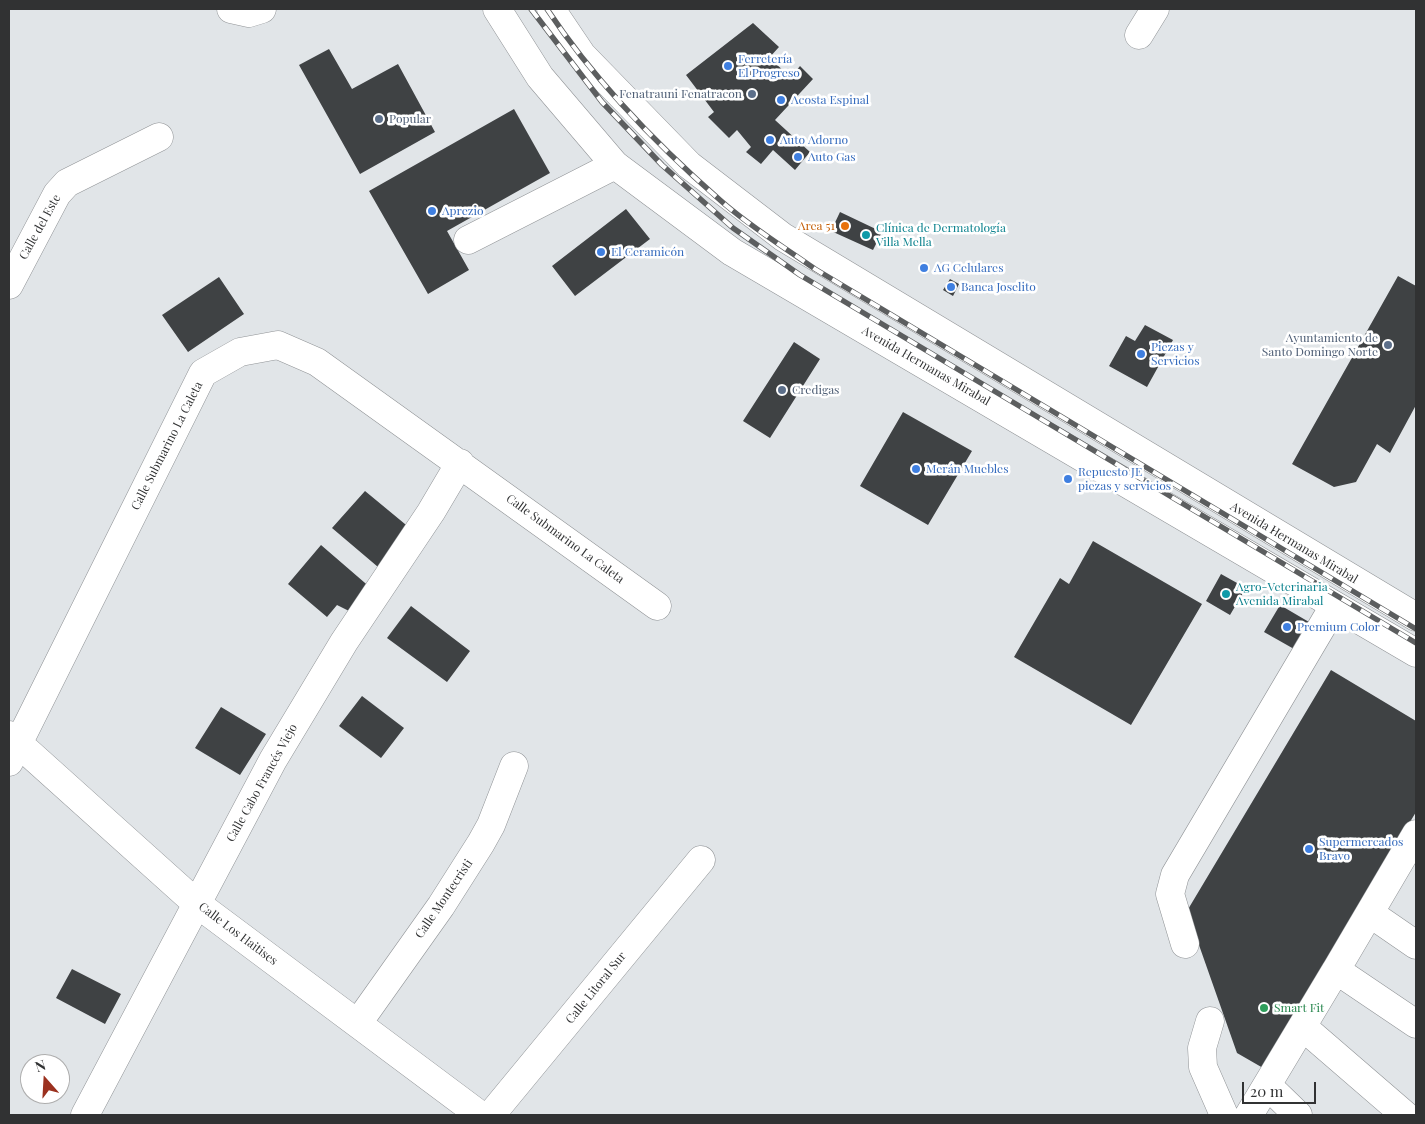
<!DOCTYPE html>
<meta charset="utf-8">
<style>
body{margin:0}
#map{position:relative;width:1425px;height:1124px;overflow:hidden;background:#e1e5e8;font-family:"Playfair Display",serif}
canvas{display:block}
.frame{position:absolute;inset:0;border:10px solid #313233;pointer-events:none}
.north{position:absolute;left:20px;top:1054px;width:50px;height:50px;box-sizing:border-box;background:#fff;border:1px solid #adadad;border-radius:50%;rotate:341deg;font-size:14px;font-weight:700;line-height:20px;text-align:center;color:#313233}
.north::after{content:'';display:block;margin:auto;width:18px;height:22px;background:#9b311f;clip-path:polygon(50% 0,100% 100%,50% 72%,0 100%)}
.scale{position:absolute;left:1242px;top:1082px;width:74px;height:22px;box-sizing:border-box;border:2px solid #313233;border-top:0;padding-left:6px;font-size:15px;line-height:18px;white-space:nowrap;color:#313233;-webkit-text-stroke:4px #fff;paint-order:stroke}
</style>
<div id="map">
<canvas width="1425" height="1124"></canvas>
<div class="frame"></div>
<div class="north">N</div>
<div class="scale">20 m</div>
</div>
<script>
const context = document.querySelector('canvas').getContext('2d');
context.lineJoin = 'round';
function paint(path, color) { context.fillStyle = color; context.fill(path, 'evenodd'); }
function trace(path, color, width, dash) { context.strokeStyle = color; context.lineWidth = width; context.lineCap = dash ? 'butt' : 'round'; context.setLineDash(dash || []); context.stroke(path); }
function label(font, color, halo, rows, align = 'center') {
  context.font = font + ' "Playfair Display",serif'; context.lineWidth = 5; context.setLineDash([]); context.textBaseline = 'middle'; context.strokeStyle = halo; context.fillStyle = color; for (const [text, x, y, turn = 0] of rows) {
    context.save(); context.translate(x, y); context.rotate((+turn || 0) * Math.PI / 180); context.textAlign = isNaN(turn) ? turn : align; if (halo) context.strokeText(text, 0, 0); context.fillText(text, 0, 0); context.restore();
  }
}
paint(new Path2D(`
 M753,23L779,47L769,58L791,77L800,66L813,79L775,120L810,152L795,170L773,150L761,164L746,152L751,147L737,130L729,138L708,117L714,112L686,75Z
 M329,49L352,89L398,64L435,132L360,174L299,65Z
 M514,109L550,173L447,231L469,270L428,294L369,191Z
 M626,209L650,239L575,296L552,266Z
 M840,212L882,232L873,250L831,231Z
 M1398,276L1416,286V405L1390,453L1377,444L1356,482L1334,487L1292,464Z
 M219,277L244,314L188,352L162,315Z
 M950,279L959,284L953,296L943,290Z
 M1145,325L1173,340L1147,387L1109,366L1126,336L1135,341Z
 M794,342L820,359L770,438L743,421Z
 M903,412L972,451L928,525L860,486Z
 M365,491L411,529L378,567L332,528Z
 M1093,541L1202,604L1131,725L1014,657L1060,578L1069,584Z
 M321,545L372,589L351,612L337,605L327,617L288,584Z
 M1221,574L1246,588L1230,615L1206,601Z
 M1280,605L1309,622L1294,649L1264,632Z
 M411,606L470,651L447,682L387,638Z
 M1331,670L1416,721V812L1327,959L1270,1072L1237,1053L1187,911Z
 M362,696L404,728L381,758L339,726Z
 M221,707L266,734L240,775L195,748Z
 M72,969L121,994L105,1024L56,998Z`), '#3f4244');
const minor = new Path2D(`
 M231,9L249,13L262,9
 M1139,35L1155,9
 M468,240L615,165
 M9,285L57,194L67,183L159,137
 M9,735L196,903L480,1115
 M9,762L203,373L240,352L278,345L317,362L657,606
 M1416,834L1336,970L1416,1024
 M1371,914L1416,945
 M1185,944L1170,894L1175,875L1334,606
 M1210,1021L1202,1048L1203,1067L1224,1115
 M358,1023L441,906L481,843L491,825L514,766
 M1303,1027L1405,1115
 M1268,1086L1298,1115
 M85,1115L273,760L344,642L431,512L460,463
 M491,1115L701,860
 M1249,1115L1336,970`);
const major = new Path2D(`
 M497,9L540,77L615,165L732,252L1416,653
 M551,9L582,55L689,165L783,237L1416,617`);
trace(minor, '#909396', 29);
trace(major, '#909396', 29);
trace(minor, '#fff', 28);
trace(major, '#fff', 28);
const rail = new Path2D(`
 M531,9L602,102L662,165L733,228L800,275L1416,643
 M547,9C594,80 656,144 720,200C749,226 784,247 815,269L1416,629`);
trace(rail, '#5c5e5f', 5.5);
trace(rail, '#fff', 4, [11]);
for (const [x, y, r, color] of [
 [728,66,5,"#3f7fe0"],
 [752,94,5,"#5c6f8a"],
 [781,100,5,"#3f7fe0"],
 [379,119,5,"#5c6f8a"],
 [770,140,5,"#3f7fe0"],
 [798,157,5,"#3f7fe0"],
 [432,211,5,"#3f7fe0"],
 [845,226,5,"#e8710a"],
 [866,235,5,"#0f9aa8"],
 [601,252,5,"#3f7fe0"],
 [924,268,5,"#3f7fe0"],
 [951,287,5,"#3f7fe0"],
 [1388,345,5,"#5c6f8a"],
 [1141,354,5,"#3f7fe0"],
 [782,390,5,"#5c6f8a"],
 [916,469,5,"#3f7fe0"],
 [1068,479,5,"#3f7fe0"],
 [1226,594,5,"#0f9aa8"],
 [1287,627,5,"#3f7fe0"],
 [1309,849,5,"#3f7fe0"],
 [1264,1008,5,"#2e9e5b"]
]) { const dot = new Path2D(); dot.arc(x, y, r, 0, 2 * Math.PI); context.fillStyle = color; context.fill(dot); trace(dot, '#fff', 2); }
label('12px', '#366cbe', '#fff', [
 ["Ferretería",738,59],
 ["El Progreso",738,73],
 ["Acosta Espinal",791,100],
 ["Auto Adorno",780,140],
 ["Auto Gas",808,157],
 ["Aprezio",442,211],
 ["El Ceramicón",611,252],
 ["AG Celulares",934,268],
 ["Banca Joselito",961,287],
 ["Piezas y",1151,347],
 ["Servicios",1151,361],
 ["Merán Muebles",926,469],
 ["Repuesto JE",1078,472],
 ["piezas y servicios",1078,486],
 ["Premium Color",1297,627],
 ["Supermercados",1319,842],
 ["Bravo",1319,856]
], 'left');
label('12px', '#4e5e75', '#fff', [
 ["Fenatrauni Fenatracon",742,94],
 ["Popular",389,119,"left"],
 ["Ayuntamiento de",1378,338],
 ["Santo Domingo Norte",1378,352],
 ["Credigas",792,390,"left"]
], 'right');
label('12px', '#c56008', '#fff', [
 ["Area 51",835,226]
], 'right');
label('12px', '#313233', '#fff', [
 ["Calle del Este",40,227,-61],
 ["Avenida Hermanas Mirabal",926,366,30],
 ["Calle Submarino La Caleta",167,446,-63],
 ["Calle Submarino La Caleta",565,539,36],
 ["Avenida Hermanas Mirabal",1294,543,31],
 ["Calle Cabo Francés Viejo",262,783,-61],
 ["Calle Montecristi",444,899,-56],
 ["Calle Los Haitises",238,934,37],
 ["Calle Litoral Sur",596,988,-51]
]);
label('12px', '#0d838f', '#fff', [
 ["Clínica de Dermatología",876,228],
 ["Villa Mella",876,242],
 ["Agro-Veterinaria",1236,587],
 ["Avenida Mirabal",1236,601]
], 'left');
label('12px', '#27864d', '#fff', [
 ["Smart Fit",1274,1008]
], 'left');
</script>
